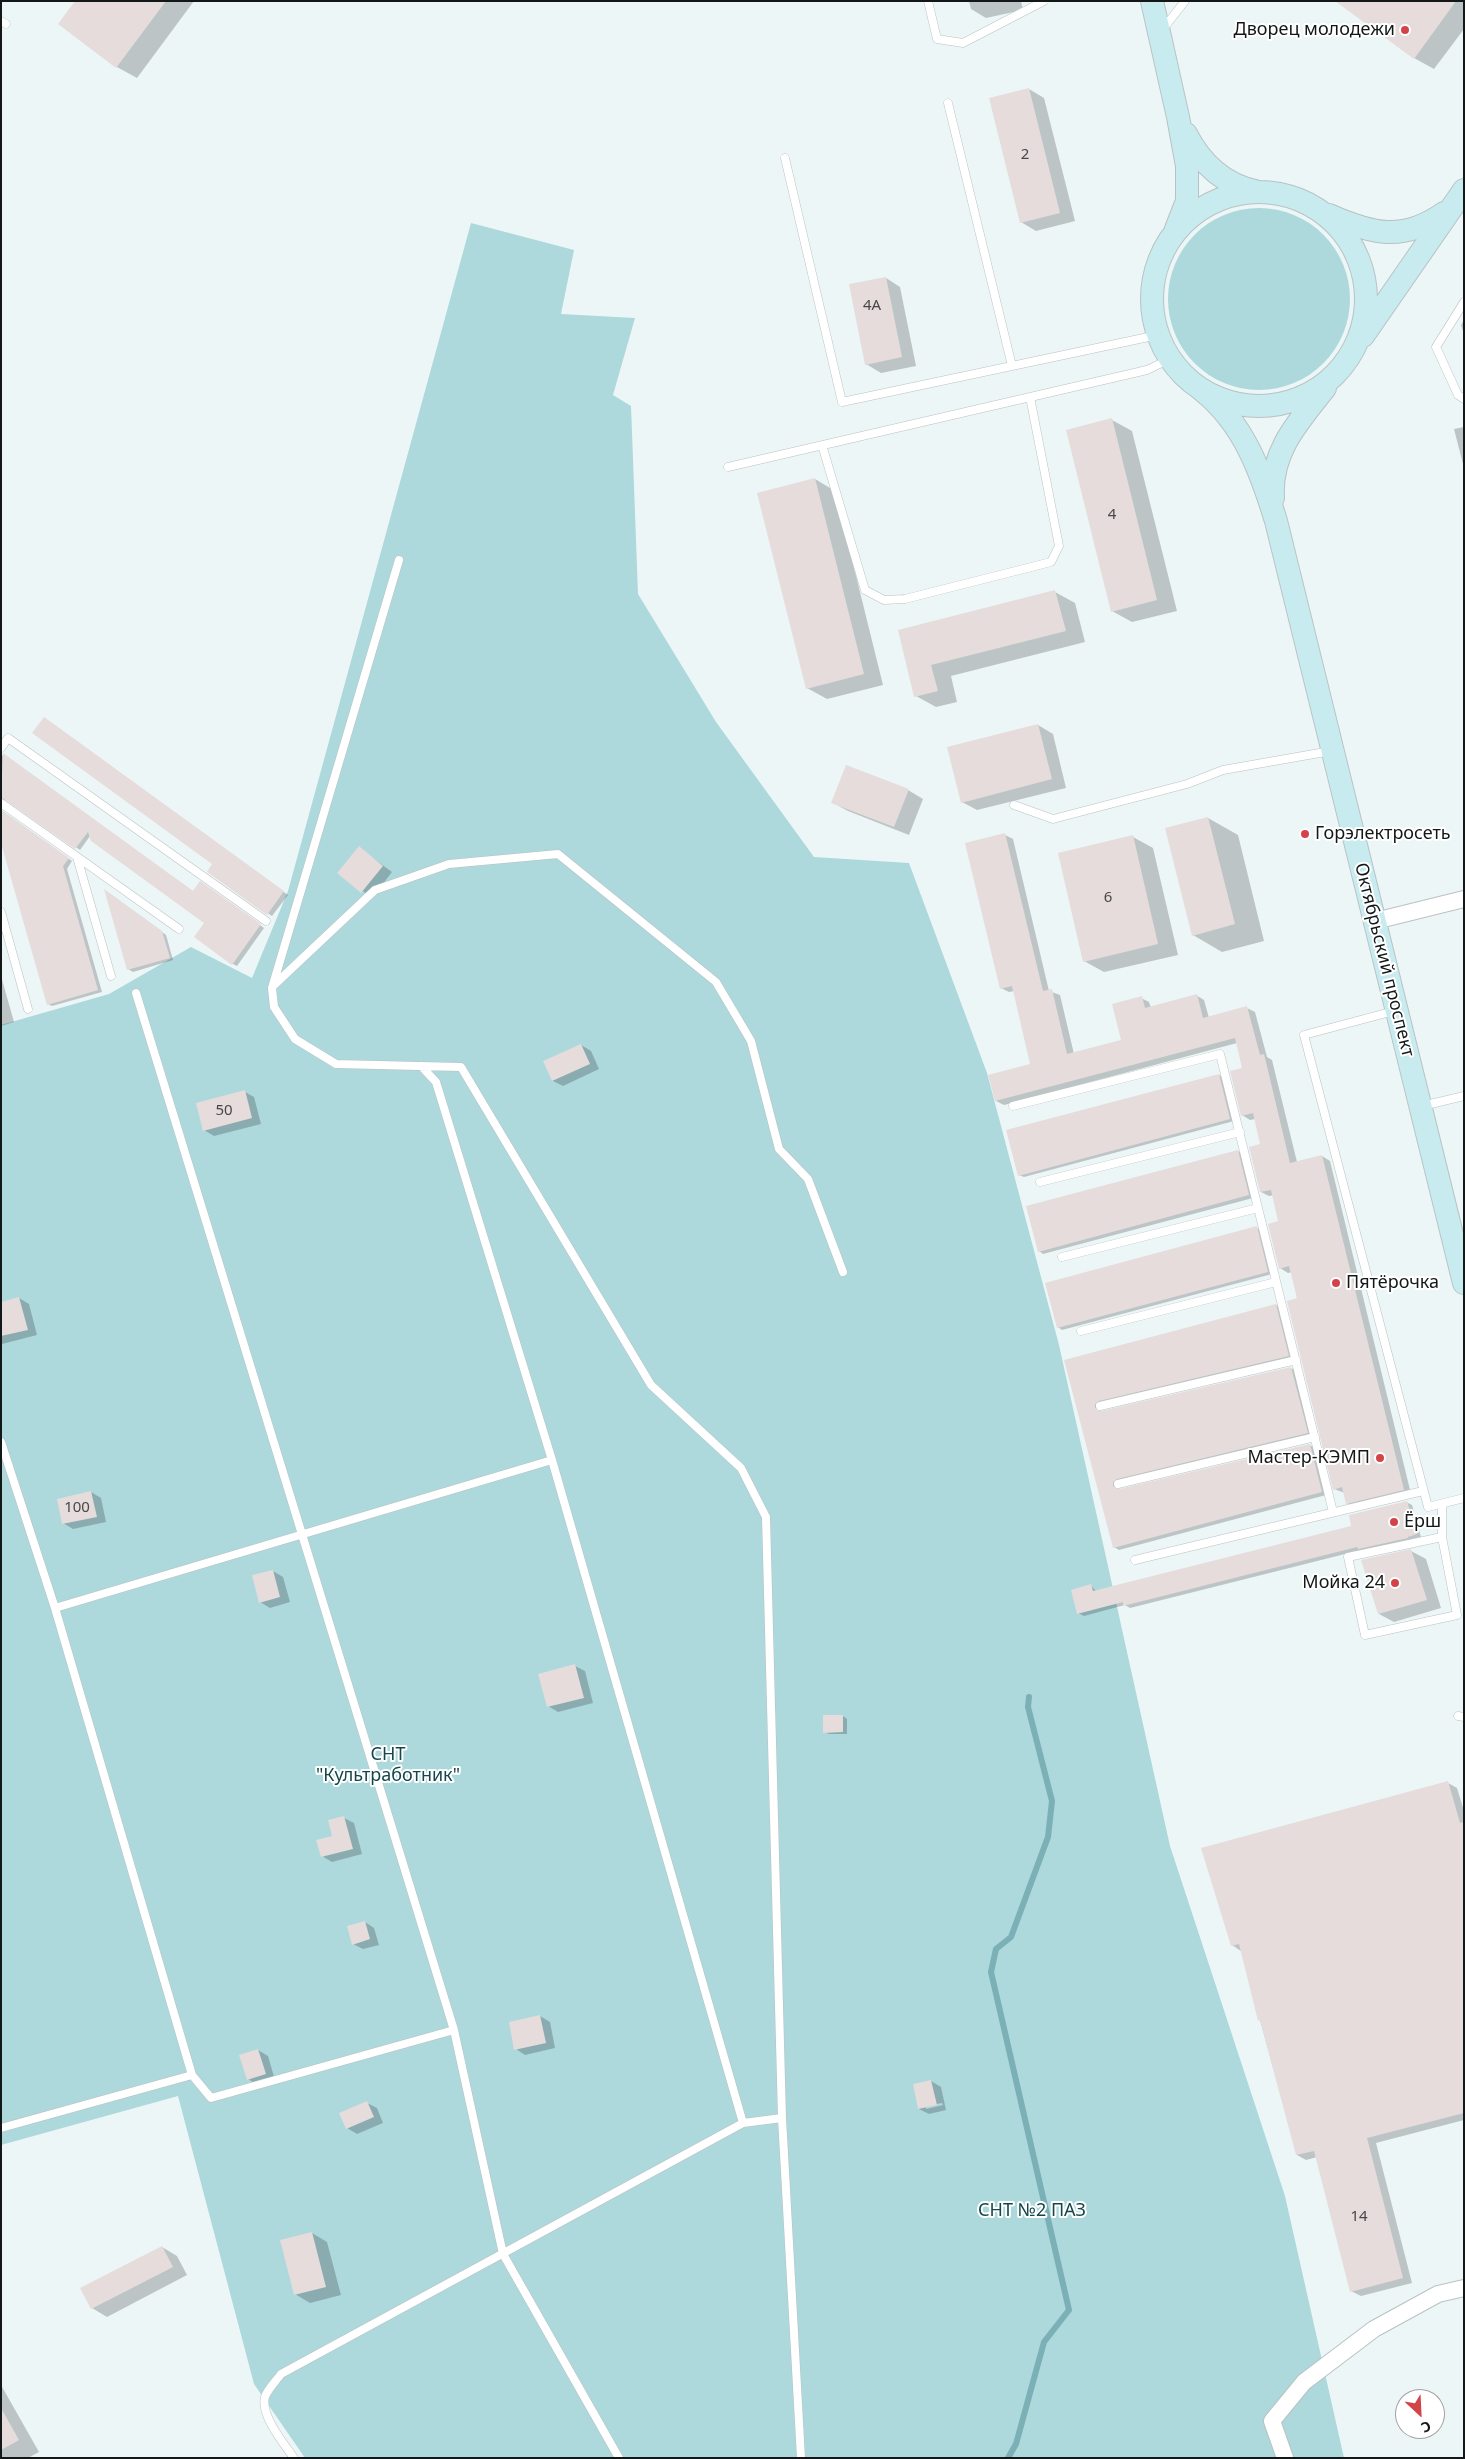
<!DOCTYPE html>
<meta charset="utf-8">
<style>
body{margin:0}
#map{position:relative;width:1465px;height:2459px;overflow:hidden;background:#ecf6f7;font-family:"Noto Sans",sans-serif}
canvas{display:block}
.frame{position:absolute;inset:0;border:2px solid #131717;pointer-events:none}
.north{position:absolute;left:1395px;top:2389px;width:50px;height:50px;box-sizing:border-box;background:#fff;border:1px solid #a1a2a2;border-radius:50%;rotate:155deg;font-size:14px;font-weight:700;line-height:20px;text-align:center;color:#131717}
.north::after{content:'';display:block;margin:auto;width:18px;height:22px;background:#d34448;clip-path:polygon(50% 0,100% 100%,50% 72%,0 100%)}
</style>
<div id="map">
<canvas width="1465" height="2459"></canvas>
<div class="frame"></div>
<div class="north">С</div>
</div>
<script>
const context = document.querySelector('canvas').getContext('2d');
context.lineJoin = 'round';
function paint(path, color) { context.fillStyle = color; context.fill(path, 'evenodd'); }
function trace(path, color, width, dash) { context.strokeStyle = color; context.lineWidth = width; context.lineCap = dash ? 'butt' : 'round'; context.setLineDash(dash || []); context.stroke(path); }
function label(font, color, halo, rows, align = 'center') {
  context.font = font + ' "Noto Sans",sans-serif'; context.lineWidth = 4; context.setLineDash([]); context.textBaseline = 'middle'; context.strokeStyle = halo; context.fillStyle = color; for (const [text, x, y, turn = 0] of rows) {
    context.save(); context.translate(x, y); context.rotate((+turn || 0) * Math.PI / 180); context.textAlign = isNaN(turn) ? turn : align; if (halo) context.strokeText(text, 0, 0); context.fillText(text, 0, 0); context.restore();
  }
}
paint(new Path2D(`
 M1168 299a91 91 0 1 1 182 0a91 91 0 1 1-182 0Z
 M471,223L574,250L561,314L635,318L613,395L631,406L638,594L716,722L814,857L909,863L987,1073L1059,1345L1170,1846L1285,2196L1344,2458H305L254,2384L178,2096L1,2145V1025L109,994L191,947L252,978L288,891Z`), '#add8dc');
paint(new Path2D(`
 M76,1H194L137,78L117,67L60,24Z
 M969,1H1021L1023,10L986,18L971,9Z
 M1337,1H1464V29L1434,69L1414,58Z
 M1029,89L1044,98L1075,221L1036,231L1021,222Z
 M886,278L900,287L916,366L881,373L866,364Z
 M1464,320V334L1461,325Z
 M1112,420L1132,431L1177,611L1132,622L1112,611Z
 M1464,427V468L1454,429Z
 M815,479L835,491L883,685L827,699L807,688Z
 M1055,592L1075,603L1085,642L951,676L957,702L936,707L916,696L899,631Z
 M49,721L288,895L272,916L208,872L214,864Z
 M1038,725L1053,734L1066,788L977,810L962,802Z
 M2,755L194,892L205,885L264,928L237,966L233,964L205,923L90,836L80,850L9,800H3L1,803Z
 M908,790L923,799L909,835L848,811L833,803Z
 M1,810L72,861L67,869L102,992L52,1006L48,1004L1,838Z
 M1208,818L1238,835L1264,941L1222,952L1193,935Z
 M1005,835L1013,839L1049,991L1060,995L1074,1054L1122,1041L1141,998L1149,1002L1151,1008L1196,995L1204,1000L1209,1018L1247,1008L1255,1012L1267,1057L1272,1060L1297,1162L1322,1156L1330,1161L1411,1494L1355,1507L1347,1503L1345,1493L1334,1489L1292,1272L1288,1273L1280,1268V1222L1274,1195L1269,1196L1261,1192L1262,1145L1255,1119L1250,1120L1242,1115L1243,1068L1237,1043L1004,1105L996,1101L1032,1065L1014,991L1009,992L1001,988Z
 M1133,837L1153,848L1178,955L1104,972L1084,961Z
 M359,848L392,872L372,898L339,873Z
 M109,893L166,935L173,960L133,972L128,969Z
 M1,976L14,1022L1,1026Z
 M581,1045L591,1051L599,1069L563,1086L553,1081L545,1062Z
 M1219,1075L1223,1077L1234,1121L1024,1177L1019,1175Z
 M245,1092L254,1097L261,1124L214,1136L204,1130Z
 M1238,1151L1242,1154L1253,1198L1043,1254L1039,1251Z
 M1257,1228L1261,1230L1272,1274L1062,1330L1058,1327Z
 M19,1298L29,1304L37,1335L2,1344L1,1303Z
 M1276,1305L1280,1307L1293,1358L1099,1406V1411L1101,1413L1291,1368L1296,1371L1312,1435L1117,1484V1489L1119,1491L1310,1445L1315,1448L1326,1495L1119,1550L1114,1547L1066,1361Z
 M91,1492L101,1498L106,1522L73,1529L63,1523Z
 M1406,1502L1412,1505L1421,1537L1412,1539L1413,1541L1364,1551L1361,1550L1130,1608L1125,1605L1084,1616L1078,1613L1091,1586L1097,1592L1353,1527Z
 M1411,1551L1426,1559L1441,1608L1394,1622L1379,1614Z
 M273,1571L283,1577L290,1602L270,1608L260,1602Z
 M575,1666L585,1671L593,1703L558,1712L548,1706Z
 M843,1716L847,1719V1734H829L824,1732Z
 M1448,1783L1457,1788L1464,1811V2120L1376,2143L1412,2283L1361,2296L1351,2291L1317,2157L1306,2160L1297,2155L1241,1951L1232,1945Z
 M344,1818L354,1823L362,1854L332,1862L322,1856Z
 M365,1922L374,1928L379,1945L363,1949L353,1944Z
 M540,2016L550,2022L555,2048L525,2055L516,2049Z
 M258,2050L268,2056L275,2080L258,2085L248,2079Z
 M931,2081L941,2087L946,2110L929,2114L919,2109ZM942,2103L943,2105L926,2109V2106Z
 M367,2103L377,2108L383,2123L357,2134L347,2128Z
 M312,2233L327,2242L341,2295L310,2303L295,2294Z
 M162,2247L177,2256L187,2275L107,2317L92,2308Z
 M1,2385L39,2452L28,2458H1Z`), '#0003');
trace(new Path2D(`
 M1008,2458L1016,2444L1044,2342L1069,2310L991,1972L996,1949L1011,1937L1048,1837L1052,1801L1028,1707L1029,1697`), '#7bb0b6', 6);
paint(new Path2D(`
 M75,1H166L116,68L58,24Z
 M1335,1H1456L1414,59Z
 M1029,88L1060,213L1020,223L989,98Z
 M886,277L902,357L865,365L849,284Z
 M1112,418L1157,600L1111,612L1066,430Z
 M815,478L864,674L806,689L757,493Z
 M1055,590L1066,631L931,665L938,691L914,697L898,630Z
 M44,717L284,891L267,915L207,872L212,864L32,733Z
 M1038,724L1052,779L961,803L947,747Z
 M3,753L193,891L200,881L261,924L232,965L194,937L204,923L91,841L88,832L75,849L1,797Z
 M846,765L909,789L894,827L831,803Z
 M1,810L69,858L63,866L98,990L47,1005L1,843Z
 M1208,817L1235,924L1192,936L1165,828Z
 M1005,833L1043,991L1052,989L1067,1054L1121,1040L1112,1004L1142,996L1145,1008L1197,994L1203,1018L1247,1006L1260,1055L1264,1054L1290,1163L1322,1155L1404,1490L1346,1504L1342,1487L1333,1490L1287,1301L1297,1298L1289,1266L1279,1269L1268,1224L1278,1221L1271,1190L1260,1192L1249,1147L1260,1144L1253,1113L1241,1116L1230,1071L1242,1068L1235,1038L995,1101L988,1075L1030,1064L1012,986L1000,989L965,843Z
 M1133,835L1158,944L1083,962L1058,853Z
 M359,846L383,866L361,893L337,873Z
 M104,889L162,931L170,958L127,970Z
 M581,1044L590,1064L552,1081L543,1061Z
 M1219,1074L1230,1119L1018,1176L1006,1130Z
 M245,1090L252,1118L203,1131L196,1103Z
 M1238,1150L1249,1195L1038,1252L1026,1206Z
 M1257,1226L1268,1272L1057,1328L1045,1283Z
 M19,1297L28,1330L1,1336V1302Z
 M1276,1304L1289,1356L1099,1401L1095,1404V1408L1101,1411L1291,1367L1308,1433L1117,1479L1113,1482V1486L1119,1489L1310,1444L1322,1492L1113,1548L1064,1360Z
 M91,1491L97,1517L62,1524L57,1499Z
 M1407,1501L1417,1534L1408,1537V1538L1358,1549L1357,1547L1123,1606V1602L1077,1614L1071,1590L1091,1584L1093,1591L1351,1526L1349,1515Z
 M1411,1549L1427,1600L1378,1614L1361,1560Z
 M273,1570L280,1597L259,1603L252,1575Z
 M575,1664L584,1698L547,1707L538,1674Z
 M823,1715H843V1732L823,1733Z
 M1448,1781L1460,1823L1464,1822V2113L1367,2138L1403,2278L1350,2292L1314,2151L1296,2155L1260,2020L1258,2021L1239,1944L1231,1946L1201,1848Z
 M344,1816L353,1849L321,1857L316,1840L332,1836L328,1820Z
 M365,1921L370,1939L352,1945L347,1926Z
 M540,2015L546,2043L514,2050L509,2022Z
 M258,2049L266,2074L247,2080L239,2055Z
 M931,2080L937,2105L918,2109L913,2084Z
 M367,2101L374,2117L346,2129L339,2113Z
 M312,2232L326,2287L294,2295L280,2240Z
 M162,2246L173,2267L91,2309L80,2288Z
 M1,2408L19,2440L1,2450Z`), '#e5dcdb');
const service = new Path2D(`
 M928,1L937,39L963,43L1044,1
 M1,21L6,24
 M1163,29L1185,1
 M948,103L1012,366
 M785,158L842,402L1158,335
 M1464,302L1436,347L1458,395L1464,399
 M822,445L865,590L884,600L905,599L1051,562L1059,546L1030,397
 M728,467L1147,370L1170,359
 M1,748L8,738L266,921
 M1,803L179,929
 M1014,805L1053,819L1187,784L1223,770L1331,751
 M77,857L111,976
 M1,912L28,1009
 M273,986L375,890L449,864L558,854L716,982L751,1041L779,1149L808,1179L843,1272
 M136,993L454,2030L503,2254L619,2458
 M1394,1011L1304,1035L1428,1507L1464,1498
 M421,1066L436,1082L552,1460L743,2123
 M1013,1106L1220,1054L1333,1512
 M1422,1106L1464,1096
 M1040,1182L1240,1132
 M1062,1257L1258,1208
 M1081,1331L1276,1282
 M1100,1406L1296,1360
 M1,1442L55,1608L192,2075L211,2098L454,2030
 M1118,1484L1315,1437
 M1442,1504V1537L1457,1615L1365,1635L1348,1557L1442,1537
 M1135,1560L1423,1491
 M55,1608L552,1460
 M1458,1716L1464,1717
 M782,2118L801,2458
 M1,2128L192,2075
 M294,2458C284,2444 260,2415 265,2397C267,2390 276,2381 281,2374L743,2123L782,2118L766,1517L741,1468L651,1385L461,1067L336,1064L295,1039L274,1007L272,988L399,560`);
const minor = new Path2D(`
 M1375,921L1464,899
 M1285,2458L1272,2421L1304,2382L1374,2329L1438,2294L1464,2288`);
const secondary = new Path2D(`
 M1152,1L1178,117L1187,166V201L1176,229
 M1186,134C1201,163 1222,184 1255,191
 M1152 299a107 107 0 1 1 214 0a107 107 0 1 1-214 0Z
 M1329,215C1372,234 1403,242 1444,213
 M1363,336L1464,190
 M1203,391C1244,424 1261,472 1276,521L1464,1283
 M1273,498C1270,452 1298,422 1325,388`);
trace(service, '#b9c2c3', 9);
trace(minor, '#b9c2c3', 18);
trace(secondary, '#b9c2c3', 24);
trace(service, '#fff', 8);
trace(minor, '#fff', 16);
trace(secondary, '#c7ebee', 22);
for (const [x, y, r, color] of [
 [1405,30,5,"#d34448"],
 [1305,834,5,"#d34448"],
 [1336,1283,5,"#d34448"],
 [1380,1458,5,"#d34448"],
 [1394,1522,5,"#d34448"],
 [1395,1583,5,"#d34448"]
]) { const dot = new Path2D(); dot.arc(x, y, r, 0, 2 * Math.PI); context.fillStyle = color; context.fill(dot); trace(dot, '#fff', 2); }
label('15px', '#484848', null, [
 ["2",1025,155],
 ["4А",872,306],
 ["4",1112,515],
 ["6",1108,898],
 ["50",224,1111],
 ["100",77,1508],
 ["14",1359,2217]
]);
label('18px', '#131717', '#fff', [
 ["Дворец молодежи",1395,30],
 ["Горэлектросеть",1315,834,"left"],
 ["Пятёрочка",1346,1283,"left"],
 ["Мастер-КЭМП",1370,1458],
 ["Ёрш",1404,1522,"left"],
 ["Мойка 24",1385,1583]
], 'right');
label('18px', '#131717', '#fff', [
 ["Октябрьский проспект",1384,960,76]
]);
label('18px', '#15464a', '#fff', [
 ["СНТ",388,1755],
 ["\"Культработник\"",388,1776],
 ["СНТ №2 ПАЗ",1032,2211]
]);
</script>
